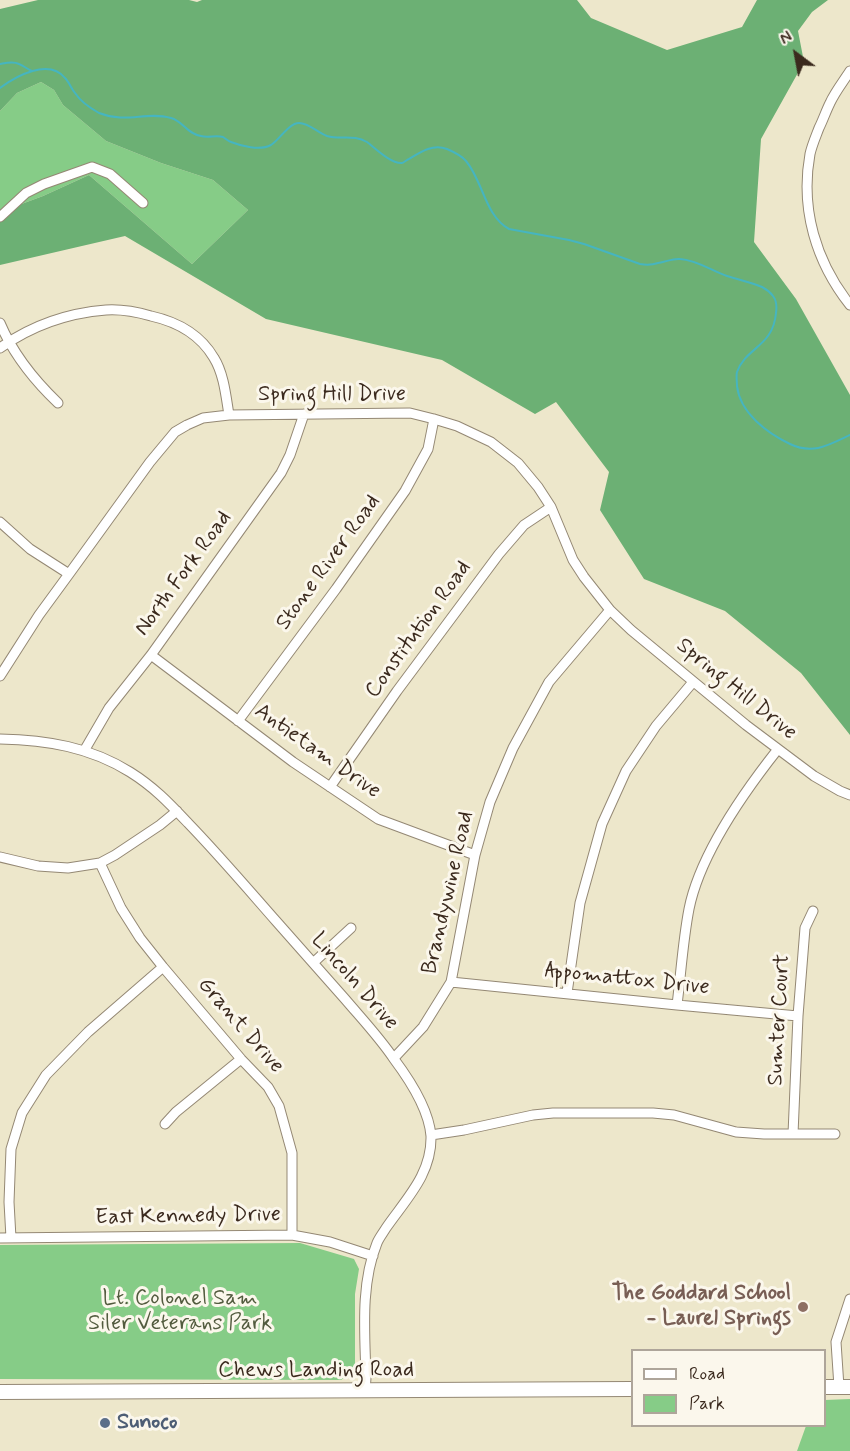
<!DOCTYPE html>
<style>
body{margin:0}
#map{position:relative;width:850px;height:1451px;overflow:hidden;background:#ede7cb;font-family:Mynerve,sans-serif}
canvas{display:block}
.legend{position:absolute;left:631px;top:1349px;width:195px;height:78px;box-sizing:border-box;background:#fbf7ec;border:2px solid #aea59a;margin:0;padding:8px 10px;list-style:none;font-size:18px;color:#3b2a1e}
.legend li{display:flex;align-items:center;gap:12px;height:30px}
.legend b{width:30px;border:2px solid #aea59a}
.north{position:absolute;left:766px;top:24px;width:60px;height:60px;-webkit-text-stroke:4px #fbf7ec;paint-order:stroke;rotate:328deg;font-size:16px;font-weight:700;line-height:24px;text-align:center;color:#3b2a1e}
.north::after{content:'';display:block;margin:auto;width:21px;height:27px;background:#3b2a1e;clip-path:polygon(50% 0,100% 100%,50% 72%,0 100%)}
</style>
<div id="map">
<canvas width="850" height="1451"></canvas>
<ul class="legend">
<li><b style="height:8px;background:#fff"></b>Road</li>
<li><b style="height:16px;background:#86cc87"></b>Park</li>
</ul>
<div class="north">N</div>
</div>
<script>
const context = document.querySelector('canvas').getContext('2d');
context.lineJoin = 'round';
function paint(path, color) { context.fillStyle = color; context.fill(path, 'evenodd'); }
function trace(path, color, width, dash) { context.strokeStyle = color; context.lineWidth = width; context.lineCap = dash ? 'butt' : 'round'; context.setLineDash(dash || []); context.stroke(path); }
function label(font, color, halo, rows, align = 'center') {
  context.font = font + ' Mynerve,sans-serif'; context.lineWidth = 6; context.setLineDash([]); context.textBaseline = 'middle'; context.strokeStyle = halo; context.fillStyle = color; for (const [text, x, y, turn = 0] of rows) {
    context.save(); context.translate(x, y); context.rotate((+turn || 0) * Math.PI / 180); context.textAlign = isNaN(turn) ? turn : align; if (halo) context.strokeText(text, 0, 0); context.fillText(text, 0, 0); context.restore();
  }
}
paint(new Path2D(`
 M41,82L54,90L63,105L106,141L161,163L213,180L248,210L192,264L89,175L43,196L0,212V111L17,93Z
 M300,1243L354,1259L359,1269L355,1294V1370L341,1380L0,1379V1245Z
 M850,1399V1451H797L806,1426H824L825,1400Z`), '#86cc87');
paint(new Path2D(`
 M38,0H189L197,2L202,0H577L591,18L667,50L742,27L757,0H828L812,12L798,31L804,62L761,139L754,242L796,299L850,395V735L801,673L725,611L644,579L600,510L609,472L556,402L535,414L442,360L266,319L125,236L0,265V212L43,196L89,175L192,264L248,210L213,180L161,163L106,141L63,105L54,90L41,82L17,93L0,111V9Z`), '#6cb074');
trace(new Path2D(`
 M0,64C6,63 13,61 19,64C24,66 27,69 32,71
 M0,88C16,76 49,58 65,78C69,82 71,88 75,93C81,102 90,108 99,113C127,124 145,111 171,118C183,121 187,134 201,136C208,138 216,135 223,137C226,139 228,141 231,142C241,146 260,151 271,145C279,140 289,123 299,123C309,123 318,133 327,136C341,140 354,134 367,142C375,148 391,164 402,163C403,163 408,159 409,159C422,151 433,144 447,149C454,152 461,155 466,161C483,181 485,216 509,229L569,240L584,244L640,264C646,265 652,265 658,263C666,262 673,258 680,259C697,260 712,271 727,276C739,280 751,282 762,287C766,289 770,292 773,296C777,301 777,306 776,313C773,347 746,347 737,372C736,376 737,381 737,386C740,413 767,433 790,444C813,455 829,445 850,435`), '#46b5c0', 2);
const minor = new Path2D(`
 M850,71C843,82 835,92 830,103C826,111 823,120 819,128C816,136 812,145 810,154C800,209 816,262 850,305
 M0,217L26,193L44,184L92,167L110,174L143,203
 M0,323C13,354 34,380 58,403
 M0,348C31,326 68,313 106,310C121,309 137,312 151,316C178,322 200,334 214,358C224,374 226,397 229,415
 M0,522L30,549L69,574
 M151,655L293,762L378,819L475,855
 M0,676L39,615L69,574L150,462L175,432L187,425L203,418L229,415L410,413L434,419L457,426L491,442L518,463L538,487L551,507L573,560L584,577L610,610L631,630L746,725L814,776L840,791L850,795
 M238,721L336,589L405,491L428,449L434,419
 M0,739C47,740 90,747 130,772C154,787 169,803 188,823C218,854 247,888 276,921C299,947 322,973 345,999C362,1019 380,1038 394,1059C409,1079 429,1110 431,1136C432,1174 406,1199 386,1228C383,1233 379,1238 377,1243C360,1285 365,1334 366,1378L365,1391
 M84,751L109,708L151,655L281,473L290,455L304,414
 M330,787L397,691L499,554L524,525L551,507
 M0,857L38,866L68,868L100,863L115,855L160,825L177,811
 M100,863L121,908L140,938L163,967L241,1059L268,1087L279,1106L292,1153V1235
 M313,963L351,928
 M451,982L677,1005L798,1016
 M567,993L580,903L602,824L626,771L656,726L693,682
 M677,1005C681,973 683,940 689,909C700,854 744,792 778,749
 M394,1058L423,1027L451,982L475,855L490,802L513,748L549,682L610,610
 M165,1124L176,1112L241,1059
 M793,1134L798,1016L805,928L813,911
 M431,1135L464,1130L533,1115L553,1113H653L674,1115L736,1132L764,1134H835
 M0,1238L292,1235L330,1242L373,1256
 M11,1238L9,1202L11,1149L22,1113L46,1075L88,1032L163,967
 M839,1387L836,1342L850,1299`);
const secondary = new Path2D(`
 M824,1387H850
 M0,1392L632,1389`);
trace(minor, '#948874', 11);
trace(secondary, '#948874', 16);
trace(minor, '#fff', 9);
trace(secondary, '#fff', 14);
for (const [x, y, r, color] of [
 [803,1307,6,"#8d6e63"],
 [105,1423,6,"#5c6f8a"]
]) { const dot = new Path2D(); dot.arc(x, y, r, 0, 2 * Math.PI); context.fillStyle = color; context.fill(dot); trace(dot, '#fbf7ec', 2); }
label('22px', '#3b2a1e', '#fbf7ec', [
 ["Spring Hill Drive",332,395],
 ["Stone River Road",329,563,-54],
 ["North Fork Road",184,574,-54],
 ["Constitution Road",419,630,-54],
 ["Spring Hill Drive",736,690,39],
 ["Antietam Drive",317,752,35],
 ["Brandywine Road",449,893,-77],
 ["Appomattox Drive",627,980,6],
 ["Lincoln Drive",354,982,49],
 ["Sumter Court",780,1020,-87],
 ["Grant Drive",240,1026,49],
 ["East Kennedy Drive",188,1217,-1],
 ["Chews Landing Road",316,1371]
]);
label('bold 22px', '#785e54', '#fbf7ec', [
 ["The Goddard School",791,1294],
 ["- Laurel Springs",791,1319]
], 'right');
label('22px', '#525b3e', '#fbf7ec', [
 ["Lt. Colonel Sam",180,1299],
 ["Siler Veterans Park",180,1324]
]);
label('bold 22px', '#4e5e75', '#fbf7ec', [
 ["Sunoco",117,1423]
], 'left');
</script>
